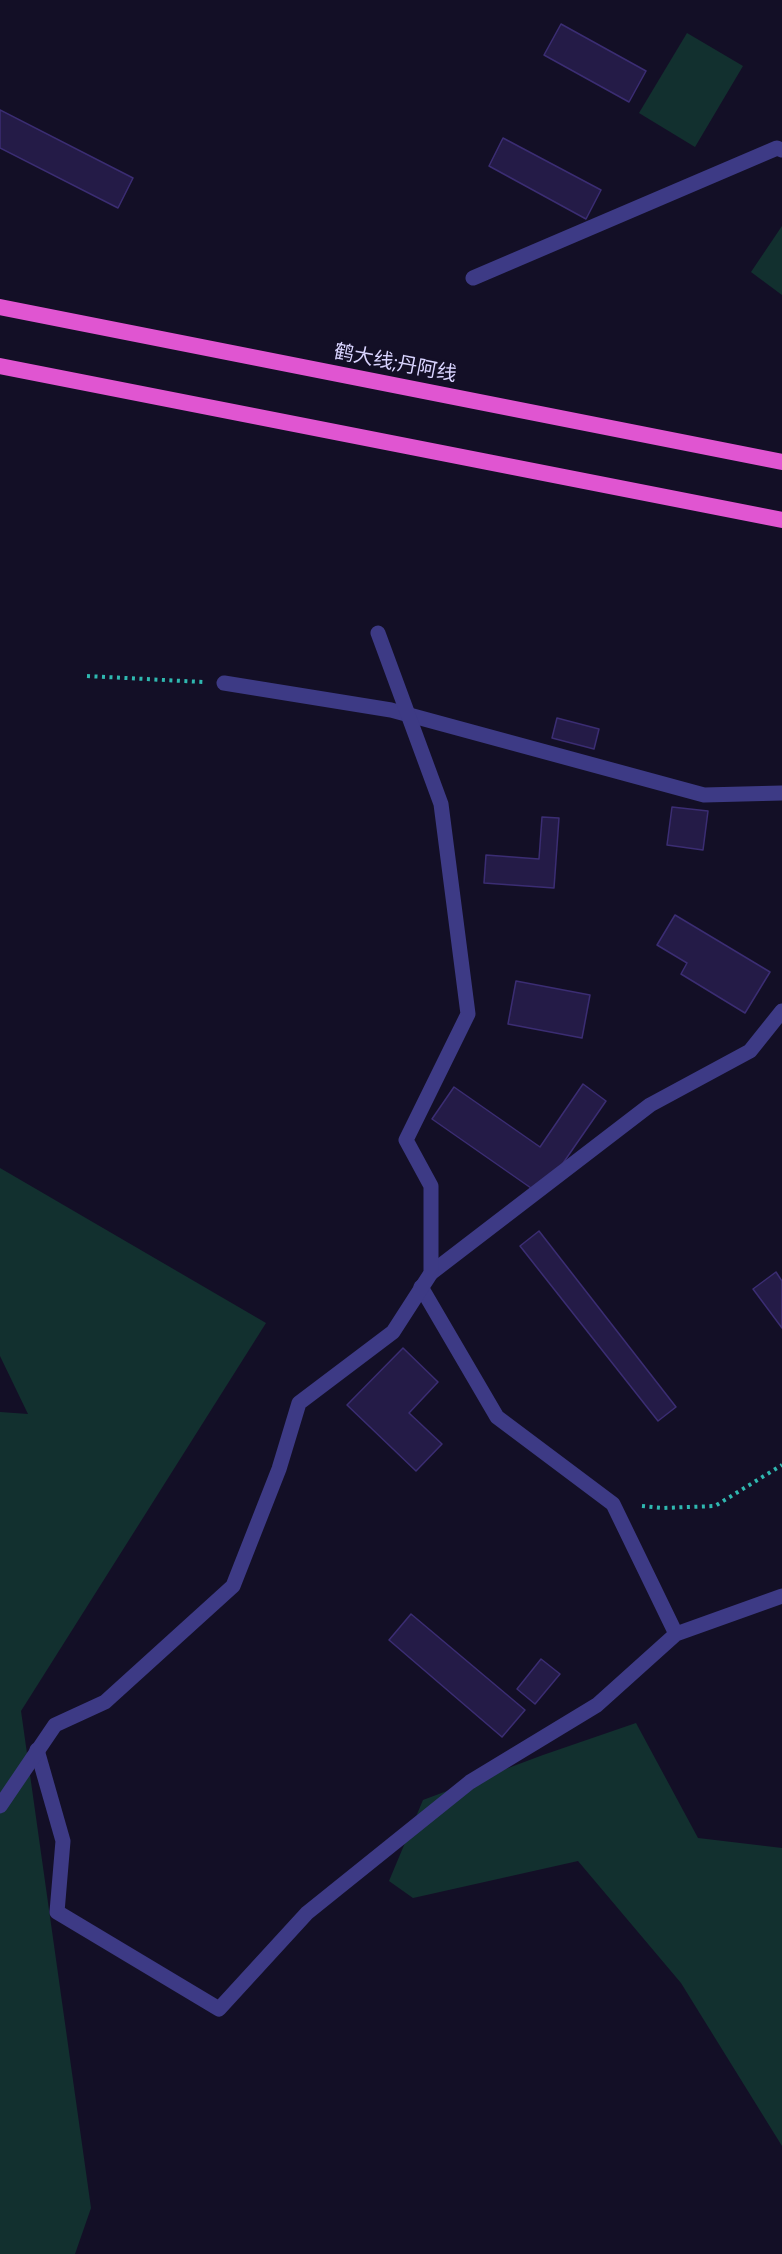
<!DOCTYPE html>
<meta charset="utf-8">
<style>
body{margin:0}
canvas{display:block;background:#130f26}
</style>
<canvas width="782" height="2254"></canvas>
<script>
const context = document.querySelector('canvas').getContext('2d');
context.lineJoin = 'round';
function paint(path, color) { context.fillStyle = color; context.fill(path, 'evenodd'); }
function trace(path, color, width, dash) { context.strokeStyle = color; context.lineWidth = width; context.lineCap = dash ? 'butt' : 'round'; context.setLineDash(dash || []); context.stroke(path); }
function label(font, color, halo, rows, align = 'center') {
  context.font = font + ' "DM Sans","Noto Sans SC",sans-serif'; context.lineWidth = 5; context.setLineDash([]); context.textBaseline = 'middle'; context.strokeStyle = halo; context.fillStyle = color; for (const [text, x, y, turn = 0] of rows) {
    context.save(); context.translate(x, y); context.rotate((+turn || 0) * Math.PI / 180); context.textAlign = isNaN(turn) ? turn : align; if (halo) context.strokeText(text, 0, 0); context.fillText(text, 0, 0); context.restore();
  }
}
paint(new Path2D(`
 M687,33L743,66L695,147L639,113Z
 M782,226V295L751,272Z
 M0,1168L266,1323L21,1711L91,2208L75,2254H0V1412L28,1414L0,1356Z
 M636,1723L698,1838L782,1848V2146L681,1983L578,1861L413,1898L389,1881L423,1800L543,1755Z`), '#12302f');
const building = new Path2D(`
 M561,24L646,71L629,102L544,55Z
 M0,110L133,178L118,208L0,148Z
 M503,138L601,190L586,219L489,166Z
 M557,718L599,729L594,749L552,738Z
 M672,807L708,811L703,850L667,845Z
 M542,817L559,818L554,888L484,883L486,855L539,859Z
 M675,915L770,972L745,1013L681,974L687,963L657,945Z
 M516,981L590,995L582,1038L508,1024Z
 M583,1084L606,1101L541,1195L432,1119L454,1087L540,1147Z
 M539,1231L676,1407L658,1421L520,1246Z
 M776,1272L782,1281V1328L753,1289Z
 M403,1348L438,1382L409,1413L442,1444L416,1471L347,1405Z
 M411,1614L525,1710L502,1737L389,1640Z
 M541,1659L560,1674L535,1704L517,1689Z`);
paint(building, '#241b47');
trace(building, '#3b2d73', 1.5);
trace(new Path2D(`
 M87,676L203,682
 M642,1506L663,1508L715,1506L782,1465`), '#2fb8b0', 4, [3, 4.5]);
trace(new Path2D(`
 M473,278L777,148L782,150
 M224,683L391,710L704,795L782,793
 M431,1273L650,1105L750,1051L782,1011
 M421,1287L497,1417L613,1504L676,1634
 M37,1750L63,1841L57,1912L219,2009L307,1913L470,1782L597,1705L676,1634L782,1596`), '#3d3a85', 15);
trace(new Path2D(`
 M0,1806L55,1725L105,1702L233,1586L279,1469L299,1403L393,1332L431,1273V1186L406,1140L468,1014L441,804L378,633`), '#3d3a85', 15);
trace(new Path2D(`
 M0,307L782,462
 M0,366L782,520`), '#e055d1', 16);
label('20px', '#d9d4ff', '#130f26', [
 ["鹤大线;丹阿线",395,364,11]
]);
</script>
